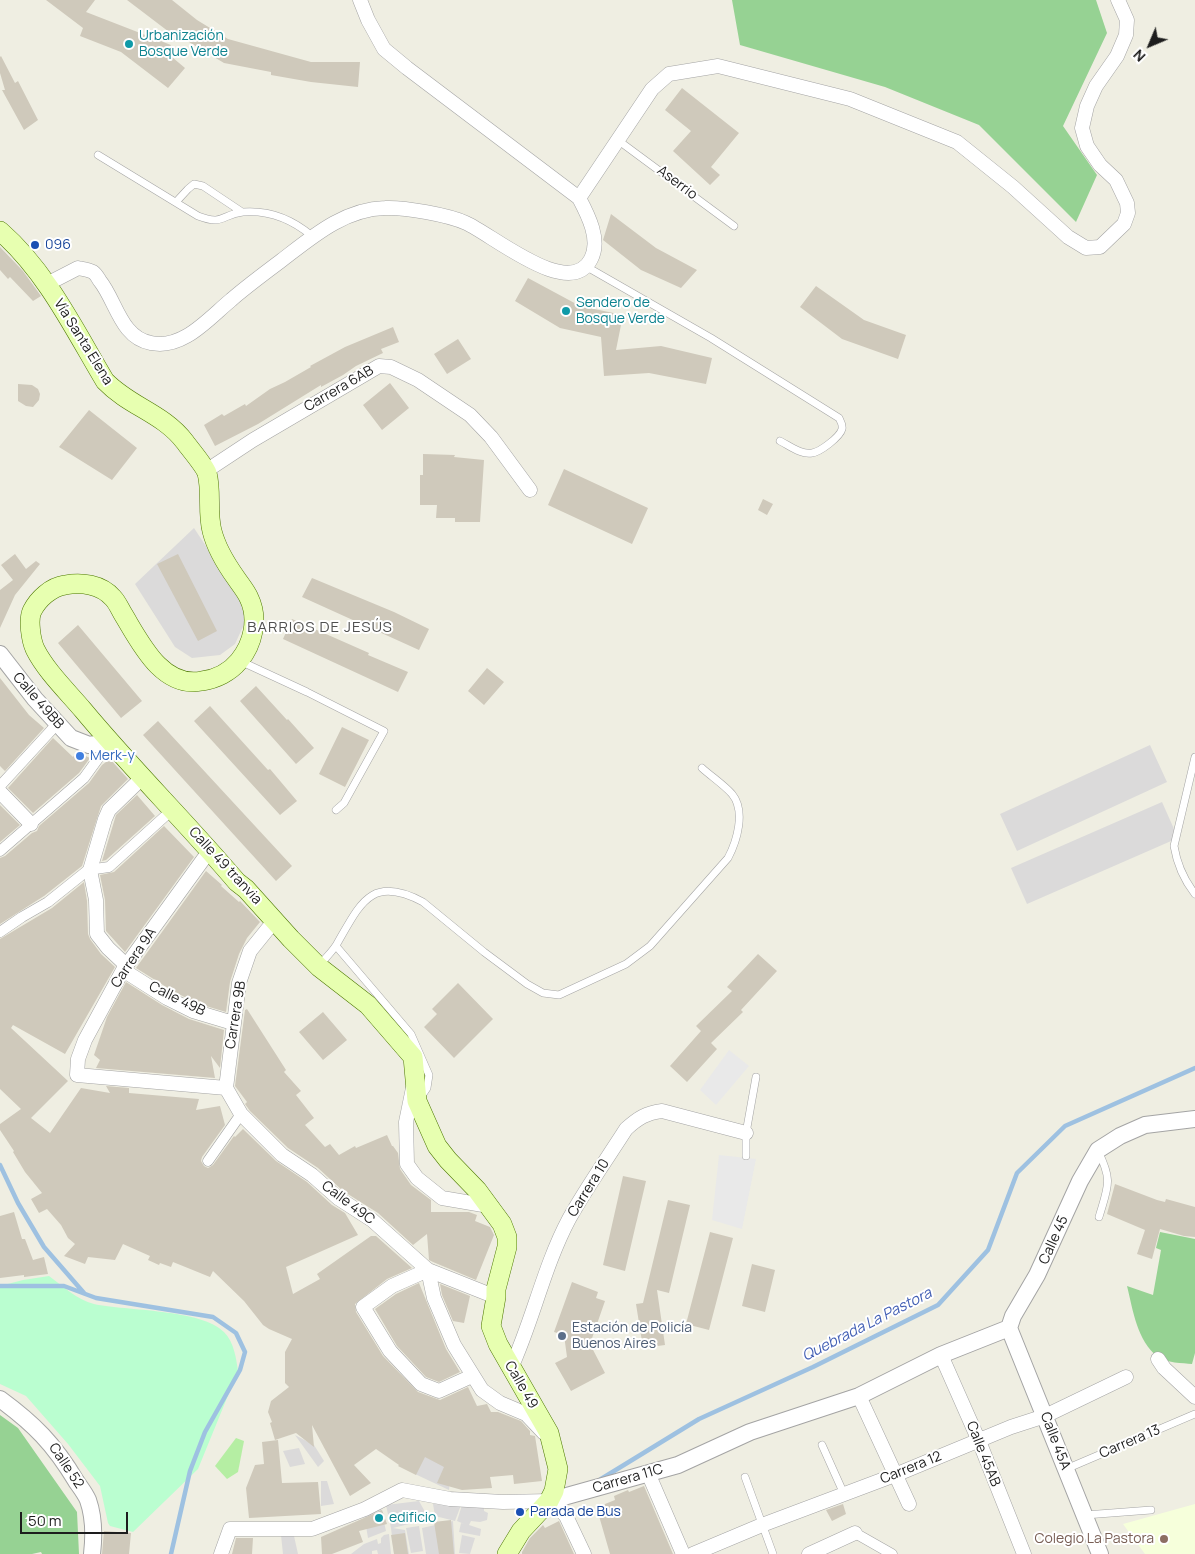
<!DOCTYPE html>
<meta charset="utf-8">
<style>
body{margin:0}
#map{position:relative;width:1195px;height:1554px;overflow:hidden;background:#efeee2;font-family:Manrope,sans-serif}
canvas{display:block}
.north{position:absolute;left:1125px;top:20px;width:50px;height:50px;-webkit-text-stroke:4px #fff;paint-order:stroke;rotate:225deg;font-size:14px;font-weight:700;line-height:20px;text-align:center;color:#1d1d1d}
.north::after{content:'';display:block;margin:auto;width:18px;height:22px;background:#1d1d1d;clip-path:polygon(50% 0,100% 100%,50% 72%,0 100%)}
.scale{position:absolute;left:20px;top:1512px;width:108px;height:22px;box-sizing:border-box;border:2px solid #1d1d1d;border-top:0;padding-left:6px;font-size:15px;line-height:18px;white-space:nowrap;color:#1d1d1d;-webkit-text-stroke:4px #fff;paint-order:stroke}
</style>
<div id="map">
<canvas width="1195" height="1554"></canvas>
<div class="north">N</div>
<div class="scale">50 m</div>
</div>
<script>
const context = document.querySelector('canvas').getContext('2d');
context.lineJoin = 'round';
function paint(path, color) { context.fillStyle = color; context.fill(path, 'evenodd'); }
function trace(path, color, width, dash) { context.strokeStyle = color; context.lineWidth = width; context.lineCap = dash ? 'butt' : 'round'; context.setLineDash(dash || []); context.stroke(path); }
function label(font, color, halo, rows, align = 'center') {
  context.font = font + ' Manrope,sans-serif'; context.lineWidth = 4; context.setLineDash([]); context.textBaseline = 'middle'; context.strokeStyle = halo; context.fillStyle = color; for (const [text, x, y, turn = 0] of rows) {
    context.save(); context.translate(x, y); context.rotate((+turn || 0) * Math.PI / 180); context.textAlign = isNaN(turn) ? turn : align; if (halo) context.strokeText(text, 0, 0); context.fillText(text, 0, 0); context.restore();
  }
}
paint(new Path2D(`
 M194,528L240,598L246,620L235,644L220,655L192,658L175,647L135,584Z
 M1150,745L1167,782L1017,851L1000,814Z
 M1162,802L1178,838L1027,904L1011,868Z
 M295,1435L314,1445L324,1461L318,1467Z
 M432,1435L453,1445L449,1490L415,1474Z
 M299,1448L305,1464L290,1467L283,1451Z
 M321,1481H327L334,1504L321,1506Z
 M419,1501L429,1519L393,1528L405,1530L409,1554H394L391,1528L386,1505Z
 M433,1504L461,1505L455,1521L435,1516Z
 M462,1505L484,1507V1511L488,1513L487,1520L480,1522L471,1521L469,1525L481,1529L480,1536L459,1532L461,1523L464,1524L457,1521Z
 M381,1508L386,1531L368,1538L364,1514Z
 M453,1521L455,1554H426L422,1528Z
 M419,1526L423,1551L411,1553L406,1528Z
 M389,1534L391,1554H378L377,1550L372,1551V1554H351L364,1544L377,1539L378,1544L381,1543V1538L384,1535Z
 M281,1535L294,1536L298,1554H283Z
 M462,1535L475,1538L470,1554L459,1553Z`), '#dbdada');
paint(new Path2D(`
 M1195,1504V1554H1145L1123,1524Z`), '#f6ffdb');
paint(new Path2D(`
 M236,1438L244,1441L238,1472L227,1479L215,1466Z`), '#b5eea3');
paint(new Path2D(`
 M732,0H1096L1107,33L1063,126L1097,175L1076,222L979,125L885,87L740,45Z
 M1160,1232L1195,1239V1353L1192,1364C1183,1363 1166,1363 1158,1357C1137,1341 1133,1310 1127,1286L1153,1295L1161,1250L1156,1248Z
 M0,1415L18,1428L77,1512L79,1554H42L41,1552L32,1554H0Z`), '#96d293');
paint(new Path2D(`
 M49,1276C63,1286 77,1300 94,1304C126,1311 202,1309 224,1332C234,1342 236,1358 238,1371L198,1469L133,1532L110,1526L108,1523L100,1486L68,1444L26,1396L0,1384V1286L23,1280Z`), '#bafed0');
paint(new Path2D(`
 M729,1050L749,1066L716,1105L700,1090Z
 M719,1155L756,1159L742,1229L712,1220Z`), '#e9e9e9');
trace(new Path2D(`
 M0,1165L18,1203L44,1247L84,1293
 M0,1286H64L96,1298L213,1317L236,1333L245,1352L240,1370L205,1432L190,1471L171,1554
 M601,1479L699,1419L813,1367L938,1305L988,1250L1017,1173L1065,1126L1195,1068`), '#9ec1e1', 4.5);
paint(new Path2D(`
 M46,0H95L86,12L171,45L166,52L185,68L168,88L121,52L80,36L83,28Z
 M127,0H172L197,20L228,39L311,62H360L358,87L311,82L271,75V72L224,63L179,36L177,38Z
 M1,56L15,83L18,81L38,120L24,130L2,90H5L0,73V57Z
 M682,88L739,133L711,167L720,175L710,185L673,151L691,131L665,110Z
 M611,214L656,248L697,270L681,288L641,270L603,240Z
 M0,247L23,271L41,296L33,301L10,277L8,279L0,270Z
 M528,278L580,306L623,315L616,350L661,346L712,358L706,384L649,373L604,376L601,337L560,328L515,301Z
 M816,286L864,320L906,335L898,359L842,339L800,307Z
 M393,327L399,342L381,349L383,353L356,366L343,375L321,387V385L258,424L215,446L204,425L222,414L224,416L245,404L246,406L270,389L285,382L311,367L310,366L345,347Z
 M458,339L471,359L447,374L434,354Z
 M390,383L409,408L382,430L363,405Z
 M18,384L32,385L38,389L40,394L39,400L33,407L26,406L18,401Z
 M89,410L137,448L112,480L59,447Z
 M423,454L455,455L454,457L484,460L480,522H455V518H436L437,505H420V475H423Z
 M564,469L648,508L632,544L548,505Z
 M763,499L773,504L767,515L758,510Z
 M15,554L26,569L36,561L40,564L15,595L0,628V590L13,580L1,565Z
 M178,554L217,631L198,641L157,564Z
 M312,578L394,612L429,629L419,650L302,597Z
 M292,619L369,653L368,655L408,672L398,692L283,639Z
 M78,625L142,701L121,718L58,643Z
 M487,668L504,682L484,705L468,691Z
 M0,678L29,715L44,728L5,771L0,766Z
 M256,686L287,720L288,719L314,748L296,764L240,701Z
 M210,706L268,770L270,769L297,801L280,815L194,721Z
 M158,721L292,866L276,881L143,735Z
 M342,727L369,740L345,787L319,774Z
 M53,738L73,757L77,752L90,758L79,773L33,813L8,788Z
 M110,759L128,779L101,806L82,866L44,896L0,924V858L5,856L32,833L37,831L39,826L89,783L102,765Z
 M137,795L155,816L106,860L102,861L116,815Z
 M0,805L20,825L0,842Z
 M164,826L194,857L125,952L106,931L105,900L100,875L114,872Z
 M206,871L222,885L221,886L239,902L240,901L260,922L247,938L239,954L230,982L226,1012L196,1003L171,990L136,968Z
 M84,882L87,901L88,934L90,939L101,954L115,967L65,1054L13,1025L11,1028L68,1081L31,1118L50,1133L81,1088L110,1093L106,1086L129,1088V1093L199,1099L196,1110L220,1106L225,1125L202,1157L201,1161L204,1166L208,1168L213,1165L234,1136L235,1137L243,1129L276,1161L307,1182L332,1205L345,1213L358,1235L286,1267L293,1294L320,1279L317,1274L371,1236H376L412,1268L387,1279L355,1304L356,1312L383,1356L418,1392L440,1400L468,1387L477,1406L487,1404L491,1412H498L521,1421L530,1431V1435L535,1436L542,1481L514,1484L513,1475L490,1477L492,1488L462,1490L437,1483L444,1467L425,1457L416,1475L398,1466L399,1465L376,1449L354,1465L371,1483L350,1496L312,1425L314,1447L296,1433L275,1440L270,1423L272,1422L268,1412L271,1401L289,1387L285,1383V1352L292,1339L269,1329L263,1325L244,1301L213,1271L210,1277L173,1262L171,1267L160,1263L159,1265L148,1260L150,1256L123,1244L115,1260L88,1257L85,1264L64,1256L75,1244L68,1238L61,1225L47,1209L39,1213L31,1199L42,1193L25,1172L13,1152L14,1151L0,1130V1124L21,1109L0,1089V939L52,908Z
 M758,954L777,971L741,1010L743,1012L711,1043L717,1049L687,1082L670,1066L701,1031L696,1026L732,991L727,987Z
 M126,982L162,1005L189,1019L224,1030L220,1068L211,1056L215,1078L96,1068L100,1060L94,1055L107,1017Z
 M458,983L493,1019L454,1058L424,1027L437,1014L432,1009Z
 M247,1009L286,1070L284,1072L301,1091L296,1095L314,1118L305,1125L325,1147L330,1144L339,1155L355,1146L356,1148L387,1135L392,1146H393L398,1153L400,1169L411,1185L431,1200V1212H469L477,1215L475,1221L490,1227L494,1235L476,1280L433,1262L429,1260L427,1234L413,1245L378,1213L343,1191L318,1168L288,1148L250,1111L245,1104L247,1102L235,1086L245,1010Z
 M323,1012L347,1040L323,1060L299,1032Z
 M623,1176L646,1181L625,1271L603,1265Z
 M1115,1184L1157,1200L1165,1202L1166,1199L1195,1207V1237L1184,1236L1160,1229L1152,1259L1137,1254L1145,1230L1107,1214Z
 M668,1200L690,1205L669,1293L657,1290L665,1345L643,1348L636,1304L643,1303Z
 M14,1212L22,1239H25L33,1260L44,1257L48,1274L24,1277V1275L0,1278V1216Z
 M710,1232L733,1238L709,1330L686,1324Z
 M752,1264L775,1270L765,1312L742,1306Z
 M572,1282L598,1292L596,1298L605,1301L590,1344L605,1373L571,1391L555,1363L567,1357L564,1335L554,1332Z
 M419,1283L446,1349L460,1372L439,1382L426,1377L397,1346L375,1309L396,1294Z
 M440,1284L470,1296L464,1323L453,1321L442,1295Z
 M278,1440L282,1483L318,1482L321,1514L249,1518L246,1488L255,1465L264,1464L262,1442Z
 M644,1486L673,1554H610L599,1516L605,1504L615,1500L614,1496L628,1490L629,1492Z
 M843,1504L846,1514L832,1521L826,1510Z
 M382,1510L387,1524L359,1531L363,1542L332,1554H322L321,1537Z
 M451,1520L454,1554H439L434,1522Z
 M559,1521L574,1554H522V1552L530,1538L543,1525L545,1528Z
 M104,1531L131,1533L129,1554H102Z
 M405,1533L408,1554H394L391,1535Z
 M236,1538H253L252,1554H232Z`), '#cfc9bb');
const service = new Path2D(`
 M619,141L734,226
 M98,155L198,216C224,226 222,214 243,212C269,210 293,220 312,236
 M176,202L188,189L194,184L203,186L242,212
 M587,267L711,338L839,418C841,422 843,425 842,429C840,437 820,452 812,453C801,455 790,446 780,441
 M240,661L307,692L384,731L344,803L336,810
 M1195,757L1174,846C1177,864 1184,880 1195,894
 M336,946L411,1034L429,1075L427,1088L421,1097
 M319,967C324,958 333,952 338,942C361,902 372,875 423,902L484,952L527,984L543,993L559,995L626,964L650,946L728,858C737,841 746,811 732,794C724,785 712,777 702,768
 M1098,1151C1113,1181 1108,1186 1099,1217
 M746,1156V1133L756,1077
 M822,1445L844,1494
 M1066,1469L1195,1414
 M745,1477L773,1554
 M1085,1515L1151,1510`);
const pedestrian = new Path2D(`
 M0,786L57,724
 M0,851L84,778L110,742
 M0,932L22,917L48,902L88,870L109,867L173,809
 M208,1161L241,1114
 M855,1533L892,1554`);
const minor = new Path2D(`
 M579,198L652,89L669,74L718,66L850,99L957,142L1013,187L1068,237L1086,248L1100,247L1124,224L1128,213L1127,203L1116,180L1100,165L1087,146L1082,128L1087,106L1096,86L1117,56L1126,35L1127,20L1118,0
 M47,284L78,268C83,269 89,270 93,272C96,274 98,278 100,281C116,301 121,338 151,343C183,350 209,318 231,300C247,286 265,273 282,260C312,237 344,209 385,208C404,207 449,215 466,223C493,235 570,301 591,259C601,240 588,215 579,198L407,68L384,49L368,20L360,0
 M206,471L253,440L379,366L391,367L418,380L470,415L491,437L530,490
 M0,792L31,824
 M210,850L123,970L85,1040L78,1059L77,1075L226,1088L241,1114L282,1155L312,1175L338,1198L372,1220L428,1270L434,1298L454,1345L482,1390L500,1403L526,1414L544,1433
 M126,965L108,948L97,934L96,900L90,870L105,819L109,810L143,777
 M123,970L167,998L193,1011L233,1023
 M226,1088L239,983L250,951L275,920
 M413,1088L406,1122L407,1164L417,1178L442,1198L489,1206
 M941,1355L979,1441L1024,1554
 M1158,1359L1164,1368L1195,1397
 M511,1368C533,1320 544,1266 569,1219C586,1188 607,1159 626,1129C638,1118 646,1113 662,1111L746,1133
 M472,1376L439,1391L421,1384L390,1351L363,1307L392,1286L428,1270L496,1297
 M859,1396L909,1504
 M648,1473L683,1554
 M221,1554L230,1529H312L365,1509L402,1490L450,1499L503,1502L549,1501L558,1507L566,1516L584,1554
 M693,1554L762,1525L895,1475L1011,1427L1045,1416L1126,1377
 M809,1554L855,1533`);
const tertiary = new Path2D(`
 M0,654L35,699L71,738L89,745L110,742
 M1009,1328L1013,1316L1037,1275L1080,1181L1098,1150L1120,1136L1145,1125L1195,1119
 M1009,1328L1100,1554
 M0,1399C34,1424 54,1444 76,1481C80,1487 85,1493 88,1500C94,1517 94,1537 92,1554
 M549,1501L678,1465L750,1432L859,1396L941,1355L1009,1328`);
const secondary = new Path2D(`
 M0,231C46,271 74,329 105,381C130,407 163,413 185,442C190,449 204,465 207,473C212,492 207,512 212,531C216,547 226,564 236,578C240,584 246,591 249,598C259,619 253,644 239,661C230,672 216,679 202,681C162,689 140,642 123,614C120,609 117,602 113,598C101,584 81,582 65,585C51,587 38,599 32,611C28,620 31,640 35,649C46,671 67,691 83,710C132,769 187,823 237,882L246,889L291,939L319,967L368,1005L413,1057L417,1101L437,1146L448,1160L477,1190L502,1224L507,1237V1247L496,1289V1297L491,1326L498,1344L549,1433L558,1469L554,1491L549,1501L521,1531L507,1554`);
trace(service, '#a4a4a4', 8);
trace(pedestrian, '#a4a4a4', 11);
trace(minor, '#a4a4a4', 15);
trace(tertiary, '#a4a4a4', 18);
trace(secondary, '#4d7800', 20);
trace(service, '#fff', 7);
trace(pedestrian, '#fff', 10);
trace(minor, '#fff', 14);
trace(tertiary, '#fff', 16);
trace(secondary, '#e7ffb0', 19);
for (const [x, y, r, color] of [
 [129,44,5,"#0f9aa8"],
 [35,245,5,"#1a4fb4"],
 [566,311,5,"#0f9aa8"],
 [80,756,5,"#3f7fe0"],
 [562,1336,5,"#5c6f8a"],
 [520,1512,5,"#1a4fb4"],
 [379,1518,5,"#0f9aa8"],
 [1164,1539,5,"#8d6e63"]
]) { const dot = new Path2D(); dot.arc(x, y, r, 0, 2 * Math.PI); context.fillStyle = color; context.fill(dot); trace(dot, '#fff', 2); }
label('14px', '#0d838f', '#fff', [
 ["Urbanización",139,36],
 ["Bosque Verde",139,52],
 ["Sendero de",576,303],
 ["Bosque Verde",576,319],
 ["edificio",389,1518]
], 'left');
label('14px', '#1d1d1d', '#fff', [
 ["Aserrio",677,183,37],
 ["Vía Santa Elena",83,342,58],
 ["Carrera 6AB",339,389,-30],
 ["Calle 49BB",38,701,49],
 ["Calle 49 tranvia",225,866,47],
 ["Carrera 9A",134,958,-56],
 ["Calle 49B",177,999,26],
 ["Carrera 9B",236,1015,-81],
 ["Carrera 10",589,1188,-58],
 ["Calle 49C",348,1203,37],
 ["Calle 45",1054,1240,-66],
 ["Calle 49",521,1385,60],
 ["Calle 45A",1055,1441,69],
 ["Carrera 13",1130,1442,-23],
 ["Calle 45AB",983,1454,68],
 ["Calle 52",66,1466,56],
 ["Carrera 12",911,1468,-22],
 ["Carrera 11C",628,1479,-16]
]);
label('14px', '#164399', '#fff', [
 ["096",45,245],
 ["Parada de Bus",530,1512]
], 'left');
label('14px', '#366cbe', '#fff', [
 ["Merk-y",90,756]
], 'left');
label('14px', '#4e5e75', '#fff', [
 ["Estación de Policía",572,1328],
 ["Buenos Aires",572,1344]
], 'left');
label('14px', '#785e54', '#fff', [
 ["Colegio La Pastora",1154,1539]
], 'right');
context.letterSpacing = '1px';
label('15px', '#505050', '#fff', [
 ["BARRIOS DE JESÚS",320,628]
]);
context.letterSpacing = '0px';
label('italic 15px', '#425fb4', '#fff', [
 ["Quebrada La Pastora",867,1325,-27]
]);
</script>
